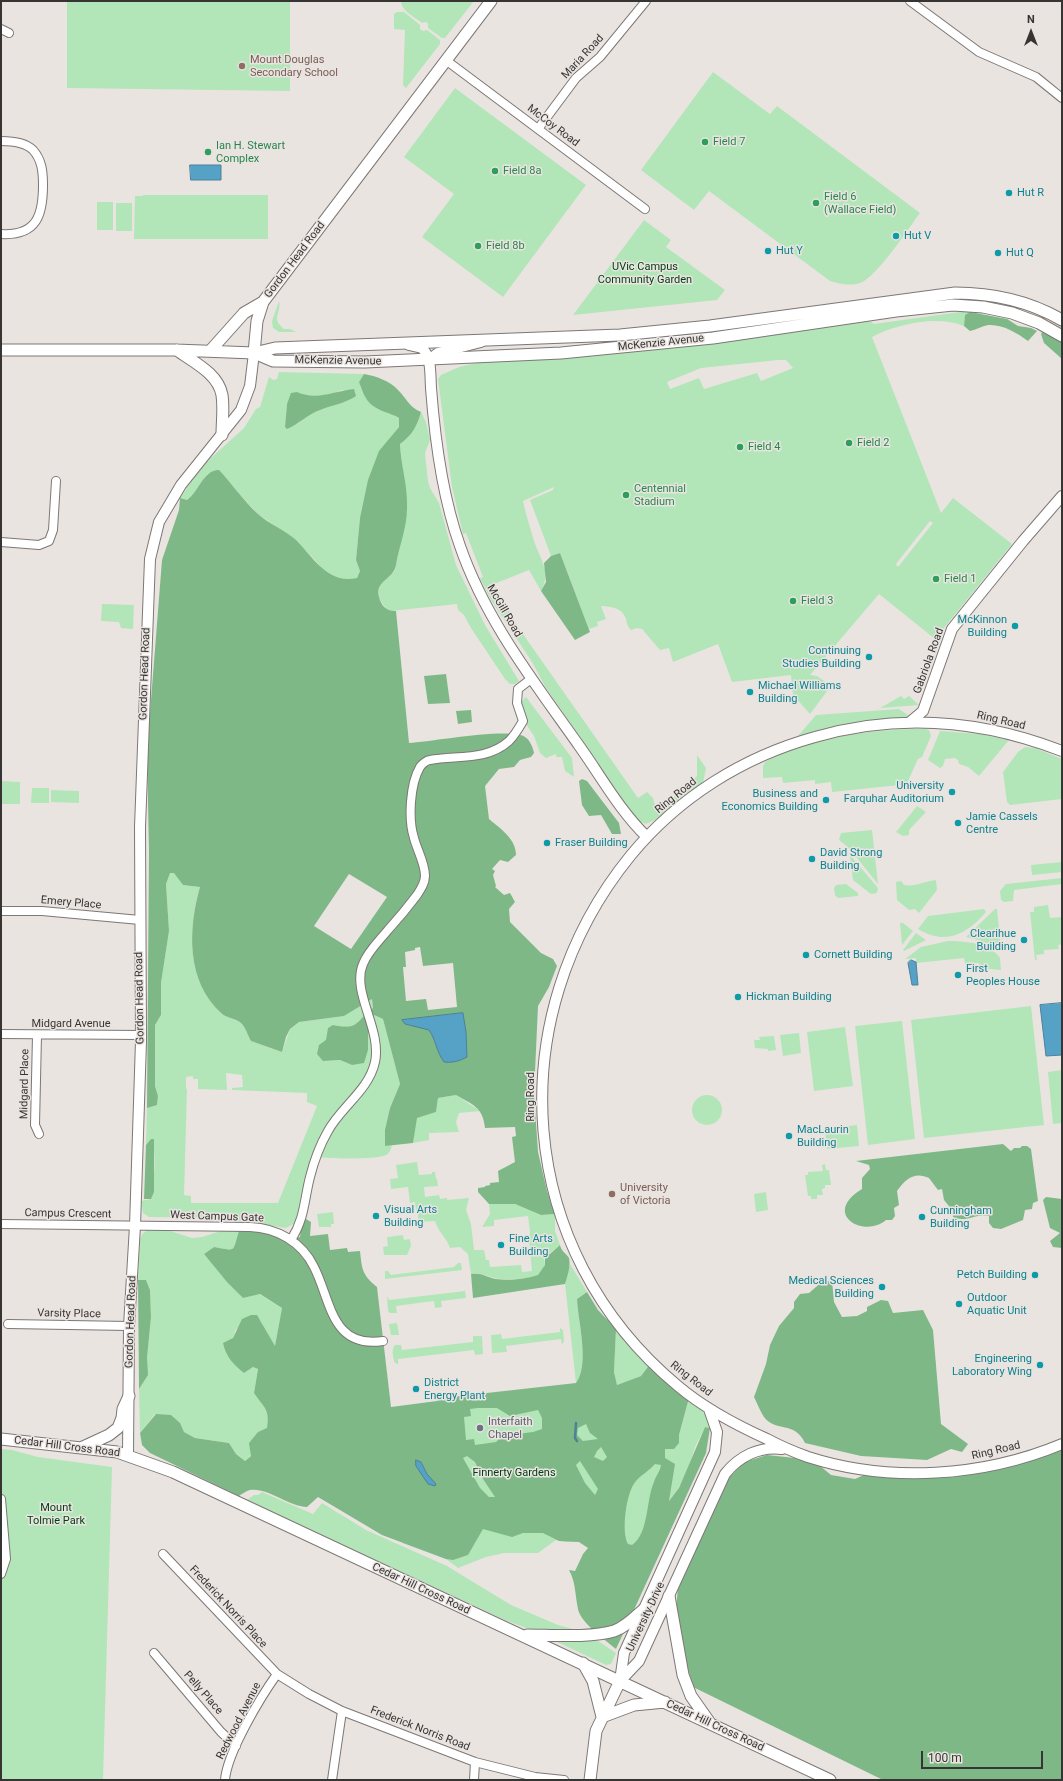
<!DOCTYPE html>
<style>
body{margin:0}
#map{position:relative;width:1063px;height:1781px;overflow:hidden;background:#eae4e1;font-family:Roboto,sans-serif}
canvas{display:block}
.frame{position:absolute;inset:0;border:2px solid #373533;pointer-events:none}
.north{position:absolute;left:1011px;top:12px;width:40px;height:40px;-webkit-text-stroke:3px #eae4e1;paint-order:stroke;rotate:0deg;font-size:11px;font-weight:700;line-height:16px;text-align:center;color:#373533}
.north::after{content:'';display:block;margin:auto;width:14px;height:18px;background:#373533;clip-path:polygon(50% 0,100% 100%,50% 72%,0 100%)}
.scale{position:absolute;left:921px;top:1751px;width:122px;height:18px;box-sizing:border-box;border:2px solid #373533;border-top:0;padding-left:5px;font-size:12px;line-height:14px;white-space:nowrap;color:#373533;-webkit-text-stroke:3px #eae4e1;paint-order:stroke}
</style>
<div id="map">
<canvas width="1063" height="1781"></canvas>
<div class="frame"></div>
<div class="north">N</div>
<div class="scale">100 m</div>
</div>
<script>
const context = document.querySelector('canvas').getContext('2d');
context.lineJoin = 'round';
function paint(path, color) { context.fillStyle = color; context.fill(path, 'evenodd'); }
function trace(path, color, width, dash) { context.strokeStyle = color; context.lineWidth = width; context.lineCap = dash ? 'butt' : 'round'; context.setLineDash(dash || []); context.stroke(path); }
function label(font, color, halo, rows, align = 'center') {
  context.font = font + ' Roboto,sans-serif'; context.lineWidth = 3; context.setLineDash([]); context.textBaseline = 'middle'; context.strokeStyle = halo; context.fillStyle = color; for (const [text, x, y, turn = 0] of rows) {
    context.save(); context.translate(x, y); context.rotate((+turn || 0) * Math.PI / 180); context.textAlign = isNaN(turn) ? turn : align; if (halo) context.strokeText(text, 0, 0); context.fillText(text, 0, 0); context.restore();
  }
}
paint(new Path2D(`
 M67,1H290V91L67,88Z
 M401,1H474L445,38H442L428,28V24L426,22L422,23C415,17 401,11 401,1Z
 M397,12H404L420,25V29L423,31L427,30L440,40V44L406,88L403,85L405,30L394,29V14Z
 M713,72L770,114L777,106L920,213C908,229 877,277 860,283C851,286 839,284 830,281L709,191L694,210L641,170Z
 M455,88L586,185L503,297L422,237L454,194L404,157Z
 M143,195H268V239H134L135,196H143Z
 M97,202H113V230H97Z
 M116,203H132V231H116Z
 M644,220L671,240L666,247L725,290L717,300L573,315Z
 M279,301C282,314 270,317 284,329H290L296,332H279L273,328L272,321Z
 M960,312H970L965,315L964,326C938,315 896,324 872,337L941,513L953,498L1012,544L935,639L879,594L810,675L817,676L831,686L810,714L793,695L791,675L732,682L718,644L673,662L669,648L660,650L642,629L637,628L631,630C627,626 627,623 626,619C622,607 611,607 601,606L606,619L597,622L598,626L589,629L560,553L551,556L530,500L553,490L554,487L523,501C526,514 530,528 534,541C540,559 552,572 541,591L529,570L494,584L518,627L638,798L647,792L653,798L655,805L661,808L697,776V755L706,768L703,783L655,820L646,824L637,820L546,688L532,662L491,600L480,578L483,577L466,533L463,534L452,487L438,379L441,375L459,367L480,362L534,359L820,328L872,320L871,322L874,324ZM778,360H786L793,368L761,381L757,373L704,389L699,378L670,389L667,382L701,368ZM930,521L933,523L898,567L896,564Z
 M279,372L364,374L359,382L362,390L377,407L399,418V427L390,438L360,518L356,560L360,571L357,578L350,580L338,579L323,570L314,559L294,539L258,514L234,488L208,473L193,496L187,500L180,498L201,467L244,428L256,409L260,407L269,377L273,380L277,379ZM342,390L355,396C342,406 326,405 312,413C302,419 297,426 285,427L287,405L297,392C312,399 327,396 342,390Z
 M421,412L426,422L430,440L425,453L428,481L430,488L439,503L456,565L485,625L519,681L515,684H510L505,679L471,628L464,615L458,610L457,604L391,611C381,606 372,590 383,580C388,576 391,576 395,570L407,508L400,444C412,435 417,427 421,412Z
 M102,604L134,605L133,629L121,628L119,622L101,621Z
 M901,696L904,699L909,696L919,705L880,708Z
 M526,697L572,758L574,777L565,771L562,757H556V754L546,758L540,753L534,736L524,721L521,702Z
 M899,709L911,717L861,721L797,737L816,715Z
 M926,729L929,730L931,736L922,757L918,759L908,781L909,784L832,792L831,782L815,784V780L783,783L782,777L763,778V766L765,762C812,736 874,729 926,729Z
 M940,731L980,734L1009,740L979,776L968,767L959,764L958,760L955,758L945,759L943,766L940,768L928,760Z
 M1025,747L1035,748L1062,759V799L1010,805L1007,802L1003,772L1018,752Z
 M1,781L20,782V804H1Z
 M32,788H49V803H31Z
 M51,790L79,791V803L51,802Z
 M917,806L926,812L909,830V835L903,836L896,832Z
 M872,830L878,884L849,848L839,840L841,833Z
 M850,855L878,888L877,893L871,894L853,880Z
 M1062,862V872L1032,875L1031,865Z
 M170,872L175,873L183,885L200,887C188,929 186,981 221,1013C226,1018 235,1018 241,1023C245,1026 248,1036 251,1041L282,1052L290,1029L299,1022L344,1016L372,999L373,1008C354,1023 359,1030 333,1025L323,1061L340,1060L352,1065L368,1050V1034L374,1015L383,1019L400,1084L390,1108L385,1146L392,1145C391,1149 390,1153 386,1155C377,1160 323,1159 311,1156L297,1219L295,1223L286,1228L224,1218L149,1217L143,1213L141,1201L151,1199C153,1179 158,1158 151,1139L146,1145L147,1108L157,1104L158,1096L155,1086V1025L161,1015V983L169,931L166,884ZM226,1073L242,1075L243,1087L232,1088V1090L307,1093V1102L317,1106L278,1203H191V1196L184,1195L187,1089H186V1077L193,1076V1079H198V1089L227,1090Z
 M1062,878V884L1014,890L1013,901L1004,902L1001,900L1000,891L1006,884Z
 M936,880L937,890L919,913L915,909L909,910L897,900L896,882L901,881L904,885C916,887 925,881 936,880Z
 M846,884L858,893V896L838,898L835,895L834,888L836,885Z
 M1048,905L1050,918L1062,917V944L1058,945L1059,949L1044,950V954L1036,955L1037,960H1035L1030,912H1034V907Z
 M984,909L986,912C967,934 946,946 918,929L928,916Z
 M995,909H997L1001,948L1000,950L982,941L966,937Z
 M900,923H903L913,931L902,945Z
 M916,933L926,940L904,951L903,950Z
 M948,941C964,941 991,943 1000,958L1001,970L980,968L979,963L965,964L964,958L916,963V958L905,959L921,947Z
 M1031,1006L1044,1125L924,1138L911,1020Z
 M902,1021L915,1139L868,1145L855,1026Z
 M845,1027L853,1086L814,1091L807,1032Z
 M799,1033L801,1053L783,1056L780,1035Z
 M774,1036L776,1050L768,1051V1049L755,1048L754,1040H760L759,1037Z
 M1062,1070V1123L1053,1124L1048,1072Z
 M456,1095L480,1111L459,1113L456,1122L459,1132L429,1133V1140L413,1143L416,1118L436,1112L438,1098Z
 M692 1110a15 15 0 1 1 30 0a15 15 0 1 1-30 0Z
 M857,1125L859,1146L827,1149L825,1129Z
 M417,1162L419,1175L432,1174V1172H435L436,1179H437L438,1186L424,1187L425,1197L439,1195L440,1199L447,1198V1200L469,1198L466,1210L471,1224L474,1250H484L486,1260H489L490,1267L521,1265L522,1272L532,1271L529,1240L530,1232L528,1216L494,1220V1226L482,1227L490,1214L489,1204H515L541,1215L555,1214V1231L560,1245L544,1258L545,1265L541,1274C532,1279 504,1281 495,1278C484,1276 483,1273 471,1274L468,1254L460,1247L450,1248C447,1238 438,1232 435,1221L418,1222V1211L416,1210L415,1202L410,1203L408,1187L391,1189L390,1179L398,1178L396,1165Z
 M825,1164L826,1170H829L831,1185H825V1188L822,1189L823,1195H817V1199H811V1196H808L805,1175H808V1172L823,1171L822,1165Z
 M766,1192L768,1210L756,1212L754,1194Z
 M333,1212L334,1224H331V1227H319L317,1214Z
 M148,1230L170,1231L192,1238L202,1237L221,1231H239C232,1253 237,1251 214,1247L204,1254L243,1298L259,1294L282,1308L275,1347L260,1320L236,1329L233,1338L244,1373L253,1367L258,1369L254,1393C264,1408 270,1409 267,1429L258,1432L251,1455L245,1461L236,1454L229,1443L195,1438L184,1432L180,1424L155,1414L140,1433L139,1389L147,1375V1358L151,1317L150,1290L146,1280H138L140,1239L143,1233Z
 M403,1235L404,1240L410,1239L411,1246L407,1255H384L383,1247L388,1246L387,1237Z
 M458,1263H461L462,1270L385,1279V1271H388L391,1275L454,1267Z
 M570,1264L587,1292L577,1299C578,1322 590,1364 576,1383L565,1284Z
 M465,1291L466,1298L441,1301L442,1307L435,1308L434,1301L396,1306L397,1313H390L388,1311L387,1296L389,1300Z
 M397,1323L399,1335H391L389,1324Z
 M560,1328L563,1330L564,1341L562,1345L561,1339L506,1346L507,1352L492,1353L491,1335L501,1334L502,1339L560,1332Z
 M616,1329L650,1364L641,1376L617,1385L614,1372Z
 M473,1336H482L483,1354L475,1355L474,1350L398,1359V1364L395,1363C393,1358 391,1349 395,1345H401L402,1350L473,1342Z
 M513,1393L679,1443V1435L689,1398C699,1407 708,1414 710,1428L705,1427L695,1447L689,1466L679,1488L668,1502L646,1558L589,1548L579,1542H566L556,1540L538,1553H504L486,1557L458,1568L446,1559L402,1543L439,1417Z
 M1,1449L12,1450L38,1457L112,1467L103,1780H1Z
 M262,1492L313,1514L322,1503L366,1530L447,1566L511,1605L558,1625L577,1630L578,1631L531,1630L505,1620L247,1500L254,1495H258Z
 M592,1637L616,1653L611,1664L606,1665L553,1640Z`), '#b2e6b8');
paint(new Path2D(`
 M970,312L1007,319L1018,326L1031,328L1037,331L1028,341C1017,333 1003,324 988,325C982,326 976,330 970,331L964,326L965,315Z
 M1044,330L1062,342V359L1044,343L1041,334Z
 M364,374C376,376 390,381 398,390C407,399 409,407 421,412C417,427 412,435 400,444C401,466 408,487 407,508C407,528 399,546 396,565C394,579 374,581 379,597C381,606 388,612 396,611L409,743C431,742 510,727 525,737C530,740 533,748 534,753L531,757L520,760L514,767L499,769L485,786L489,819C501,829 516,839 516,855L508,862L500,860L492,869L495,871L493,875L496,886L495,887L504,895L510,893L515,902L509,909L510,922L541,953L553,959L557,966L549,987L538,1006L534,1094L538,1152L547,1191L555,1214L541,1215L515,1204H489L478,1192V1188L485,1187V1186L490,1185V1183L499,1182L498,1171L515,1162L512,1137L516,1136L515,1127L485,1128C483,1107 473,1105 456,1095L438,1098L436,1112L417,1118L413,1143L385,1146V1130L390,1108L400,1084L383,1019L374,1015L368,1034V1050L364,1063L352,1065L340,1060L323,1061L317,1054L319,1045L326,1040L328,1028L333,1025C359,1030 354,1023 373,1008L372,999L344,1016L299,1022L290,1029L286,1037L282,1052L251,1041C248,1036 245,1026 241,1023C235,1018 226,1018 221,1013C186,981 188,929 200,887L183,885L174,873H170L166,884L169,931L161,983V1015L155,1025V1086L158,1096L157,1105L147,1108L149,851L147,751L162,560L179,510L180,498L187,500C199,492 203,470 219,470C232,484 243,500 258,514C269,524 285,530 296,540C313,557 328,585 357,578L360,571L356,560L360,518L368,480L379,451L399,427V418C394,415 390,414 385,412C367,405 365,398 359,382ZM349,874L387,897L351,949L314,926ZM420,947L423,966L453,963L457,1007L428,1010L426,999L406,1001L403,967H406L405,952L415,950V948Z
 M354,389L356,396C344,404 332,405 320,410C308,414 299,424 287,429L285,427L287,404L291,393L297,392C317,401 334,391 354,389Z
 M560,553L590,632L575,640L541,591L546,582L544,563L551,556Z
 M446,674L450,703L428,704L424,676Z
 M471,710L472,722L458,724L456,711Z
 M582,779L587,781L619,823L621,834H612L601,815L589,816L582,805L579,781Z
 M151,1139H154V1192L151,1199H144L146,1145Z
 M1003,1144L1011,1151L1014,1148H1020L1022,1146H1027L1031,1149L1038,1201L1033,1203L1032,1209L1025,1210L1023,1220L1001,1229L993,1228L989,1223V1216C976,1213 966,1223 953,1217V1211L944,1200L942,1189L938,1190L929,1178C915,1171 905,1179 897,1191L899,1205L894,1208L895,1216L892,1220H886C864,1239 821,1214 862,1189V1178L870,1169L869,1165L856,1161Z
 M1046,1197L1062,1199V1248L1053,1247L1050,1241L1060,1233L1050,1228L1043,1200Z
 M306,1219L311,1222L310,1236L328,1234L330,1250L347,1248L348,1252L360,1251C362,1269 362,1275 377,1287L391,1407L437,1401L442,1398L576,1383C590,1364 578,1322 577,1299L587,1292L598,1310L616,1329L614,1372L617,1385L641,1376L650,1364L689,1398L679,1435V1443L674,1449H665V1458L675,1464L669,1501L679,1488L705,1427L710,1428L706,1453L616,1649C605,1640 580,1622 578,1609C575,1595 576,1583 569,1570L575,1571L583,1554L588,1548L579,1542L559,1541L543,1533H523L512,1537L483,1529L468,1555L453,1560L446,1559L382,1535L318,1497L307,1507C288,1506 267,1487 250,1490C246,1491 242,1494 239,1496L150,1453L142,1445L140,1433L156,1414L171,1415L180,1423L184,1432L195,1438L229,1443L236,1454L245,1461L251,1456L249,1443L258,1432L267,1428C270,1409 264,1408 254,1393L258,1369L253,1367L244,1373C233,1364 226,1357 223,1343L233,1338L242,1319L251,1315H257L275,1346L282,1308L260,1294L243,1298L227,1282L204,1254L214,1247C237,1251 232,1253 239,1231H262L286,1240L300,1237L301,1229ZM478,1408H497L510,1416L538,1410L542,1418V1429L533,1432L502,1436L496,1442L475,1445L474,1439L466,1440L464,1417L471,1416L470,1409ZM586,1424L590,1433L598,1439L583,1441L577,1435L578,1428ZM601,1447L607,1457L603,1461L594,1457L597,1451ZM467,1456L475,1462L483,1479L495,1497H489L480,1488L463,1458ZM580,1461L598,1489L595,1495L585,1483L576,1465ZM655,1464L661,1465C660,1472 656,1475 654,1482C646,1499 649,1534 632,1545L628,1544C621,1532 626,1492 636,1481C641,1475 649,1471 655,1464Z
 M560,1245C561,1251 566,1253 569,1258C571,1266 567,1277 565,1284L473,1298L471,1274C485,1273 484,1277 496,1279C508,1281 526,1279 538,1275L545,1265V1253L550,1254Z
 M138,1280H146L150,1290L151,1317L147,1358L148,1375L139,1389Z
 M823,1281H832L834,1302L842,1317L857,1316L867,1311V1307L881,1300L888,1301L893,1313L923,1310L933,1330L941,1424L968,1444L962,1452L951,1449L927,1460L861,1456L805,1443C794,1420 776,1433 764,1417C760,1411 757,1403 754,1397L766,1364L770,1345L779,1326L794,1308V1302L800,1294L809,1293Z
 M1062,1448V1780H883L693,1687L675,1620L678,1587L725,1485L730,1477L743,1463L751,1460L767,1455L795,1458L819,1465L831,1475L855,1479L866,1474L897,1477Z`), '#7fb887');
const water = new Path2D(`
 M190,165H221V180H191Z
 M911,960L916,962L918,985H912L908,963Z
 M1062,1003V1055L1046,1056L1040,1005Z
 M463,1013L466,1032L467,1057C460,1061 452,1063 444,1062C436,1051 436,1040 429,1030L405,1024L402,1020Z
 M416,1460L421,1462L427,1474L436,1484L435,1486L428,1484L416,1466Z`);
paint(water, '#56a1c6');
trace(water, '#4d819a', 1);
trace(new Path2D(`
 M576,1423L575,1438L577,1441`), '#4d819a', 2.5);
const minor = new Path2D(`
 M910,1L979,52L1036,77L1062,98
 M1,29L9,33
 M447,61L645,209
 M538,129L576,78L600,57L646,1
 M1,141C12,141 25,142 33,150C42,160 43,172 43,185C43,215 37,236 1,234
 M1,542L39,545L49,541L53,530L56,481
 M1,911H42L140,920
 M1,1034L141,1035
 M37,1035L35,1125L39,1134
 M1,1224L250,1227C277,1228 302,1242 314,1267C331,1300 331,1349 383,1341
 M291,1240C305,1218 304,1200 310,1177C314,1161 320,1145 328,1131C341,1107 369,1090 375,1062C382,1029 351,992 363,964C368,951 379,941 388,930C398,919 408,907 417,895C421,889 425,883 425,876C425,863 417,850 414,838C408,819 410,784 420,767C422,764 427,760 430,760C456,755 487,761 509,741C514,736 519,728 523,721L517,703L518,689L531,679
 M8,1324L129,1326
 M1,1499L6,1559L1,1574
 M163,1554L277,1674L309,1694L342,1711L475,1762L535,1777L564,1780
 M154,1653L221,1732L236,1746
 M225,1780C227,1753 260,1698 277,1674
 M332,1780L342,1711
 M474,1780L475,1762`);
const tertiary = new Path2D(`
 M409,345L422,348C432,358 430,375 431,388C435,441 442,496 460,546C486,621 535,683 580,747C602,778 620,811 647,837
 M429,360L438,353L481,342
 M910,722L923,711L952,629L1023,541L1062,496
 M1062,751C982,720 898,713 815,737C743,757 679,797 631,855C498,1018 515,1251 678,1386C704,1408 736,1425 767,1439C780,1446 794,1452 808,1457C889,1483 983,1477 1062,1444
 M128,1455L129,1326L135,1226L141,1041L140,827L150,559L159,522L181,485L241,410L250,386L254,353
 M620,1681L639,1661L725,1474C739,1456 760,1446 782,1449
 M620,1681L624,1653L715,1452L717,1432L709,1409`);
const secondary = new Path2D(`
 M1,350H176L254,353L275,348L620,335L710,326L955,293C993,293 1029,301 1062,320
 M177,350C193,362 218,373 222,395C224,408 222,422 222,435
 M210,351L244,313L263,302
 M254,353L273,361L365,362L561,353L713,338L896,311L953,305L983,307L1012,313L1039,323L1062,336
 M254,353L257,321L263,302L491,1
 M1,1439L117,1452L173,1472L830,1780
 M83,1447L109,1435L118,1428L122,1418L123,1409L129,1396
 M669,1596L683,1675L691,1696L710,1723
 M527,1635C551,1635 591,1638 614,1631C626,1627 635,1617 644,1609
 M583,1663L593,1681L602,1717
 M602,1717L634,1705L665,1702
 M590,1780L596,1731L620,1681`);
trace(minor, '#7d7775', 10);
trace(tertiary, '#7d7775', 12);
trace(secondary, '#7d7775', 13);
trace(minor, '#fff', 8);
trace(tertiary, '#fff', 10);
trace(secondary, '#fff', 11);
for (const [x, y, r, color] of [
 [242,66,4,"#8d6e63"],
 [705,142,4,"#2e9e5b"],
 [208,152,4,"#2e9e5b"],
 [495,171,4,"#2e9e5b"],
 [1009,193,4,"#0f9aa8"],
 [816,203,4,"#2e9e5b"],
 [896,236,4,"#0f9aa8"],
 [478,246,4,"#2e9e5b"],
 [768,251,4,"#0f9aa8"],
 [998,253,4,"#0f9aa8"],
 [849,443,4,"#2e9e5b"],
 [740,447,4,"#2e9e5b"],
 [626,495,4,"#2e9e5b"],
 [936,579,4,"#2e9e5b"],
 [793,601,4,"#2e9e5b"],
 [1015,626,4,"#0f9aa8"],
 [869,657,4,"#0f9aa8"],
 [750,692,4,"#0f9aa8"],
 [952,792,4,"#0f9aa8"],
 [826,800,4,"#0f9aa8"],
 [958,823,4,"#0f9aa8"],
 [547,843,4,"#0f9aa8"],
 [812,859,4,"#0f9aa8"],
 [1024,940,4,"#0f9aa8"],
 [806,955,4,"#0f9aa8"],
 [958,975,4,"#0f9aa8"],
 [738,997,4,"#0f9aa8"],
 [789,1136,4,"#0f9aa8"],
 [612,1194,4,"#8d6e63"],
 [376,1216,4,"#0f9aa8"],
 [922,1217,4,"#0f9aa8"],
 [501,1245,4,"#0f9aa8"],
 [1035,1275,4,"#0f9aa8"],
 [882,1287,4,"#0f9aa8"],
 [959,1304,4,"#0f9aa8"],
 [1040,1365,4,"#0f9aa8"],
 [416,1389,4,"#0f9aa8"],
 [480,1428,4,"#6b7280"]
]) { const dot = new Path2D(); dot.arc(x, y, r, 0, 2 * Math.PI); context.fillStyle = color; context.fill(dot); trace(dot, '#eae4e1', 1.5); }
label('11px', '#373533', '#eae4e1', [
 ["Maria Road",583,57,-47],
 ["McCoy Road",553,126,37],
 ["Gordon Head Road",295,260,-53],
 ["McKenzie Avenue",661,343,-6],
 ["McKenzie Avenue",338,361,1],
 ["McGill Road",504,611,60],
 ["Gabriola Road",929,661,-70],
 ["Gordon Head Road",145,674,-88],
 ["Ring Road",1001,721,13],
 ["Ring Road",676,796,-39],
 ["Emery Place",71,903,5],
 ["Gordon Head Road",140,998,-91],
 ["Midgard Avenue",71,1024],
 ["Midgard Place",25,1084,-89],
 ["Ring Road",531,1097,-90],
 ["Campus Crescent",68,1214,1],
 ["West Campus Gate",217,1217,2],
 ["Varsity Place",69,1314,1],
 ["Gordon Head Road",131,1322,-88],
 ["Ring Road",691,1379,38],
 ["Cedar Hill Cross Road",67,1447,7],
 ["Ring Road",996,1451,-13],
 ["Cedar Hill Cross Road",421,1589,25],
 ["Frederick Norris Place",228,1607,47],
 ["University Drive",646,1617,-65],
 ["Pelly Place",203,1693,49],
 ["Redwood Avenue",239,1721,-63],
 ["Cedar Hill Cross Road",715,1726,25],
 ["Frederick Norris Road",420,1729,21]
]);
label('11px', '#785e54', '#eae4e1', [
 ["Mount Douglas",250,60],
 ["Secondary School",250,73],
 ["University",620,1188],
 ["of Victoria",620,1201]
], 'left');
label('11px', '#27864d', '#eae4e1', [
 ["Field 7",713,142],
 ["Ian H. Stewart",216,146],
 ["Complex",216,159],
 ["Field 8a",503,171],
 ["Field 6",824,197],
 ["(Wallace Field)",824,210],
 ["Field 8b",486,246],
 ["Field 2",857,443],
 ["Field 4",748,447],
 ["Centennial",634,489],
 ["Stadium",634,502],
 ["Field 1",944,579],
 ["Field 3",801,601]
], 'left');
label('11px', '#0d838f', '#eae4e1', [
 ["Hut R",1017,193],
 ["Hut V",904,236],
 ["Hut Y",776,251],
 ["Hut Q",1006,253],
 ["McKinnon",1007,620,"right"],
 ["Building",1007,633,"right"],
 ["Continuing",861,651,"right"],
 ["Studies Building",861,664,"right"],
 ["Michael Williams",758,686],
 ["Building",758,699],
 ["University",944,786,"right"],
 ["Farquhar Auditorium",944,799,"right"],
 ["Business and",818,794,"right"],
 ["Economics Building",818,807,"right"],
 ["Jamie Cassels",966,817],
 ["Centre",966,830],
 ["Fraser Building",555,843],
 ["David Strong",820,853],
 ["Building",820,866],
 ["Clearihue",1016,934,"right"],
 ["Building",1016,947,"right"],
 ["Cornett Building",814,955],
 ["First",966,969],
 ["Peoples House",966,982],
 ["Hickman Building",746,997],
 ["MacLaurin",797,1130],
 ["Building",797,1143],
 ["Visual Arts",384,1210],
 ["Building",384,1223],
 ["Cunningham",930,1211],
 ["Building",930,1224],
 ["Fine Arts",509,1239],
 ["Building",509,1252],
 ["Petch Building",1027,1275,"right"],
 ["Medical Sciences",874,1281,"right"],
 ["Building",874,1294,"right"],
 ["Outdoor",967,1298],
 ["Aquatic Unit",967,1311],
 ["Engineering",1032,1359,"right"],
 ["Laboratory Wing",1032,1372,"right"],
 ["District",424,1383],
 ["Energy Plant",424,1396]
], 'left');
label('11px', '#004113', '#eae4e1', [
 ["UVic Campus",645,267],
 ["Community Garden",645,280],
 ["Finnerty Gardens",514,1473],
 ["Mount",56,1508],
 ["Tolmie Park",56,1521]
]);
label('11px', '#5b616d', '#eae4e1', [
 ["Interfaith",488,1422],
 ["Chapel",488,1435]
], 'left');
</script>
